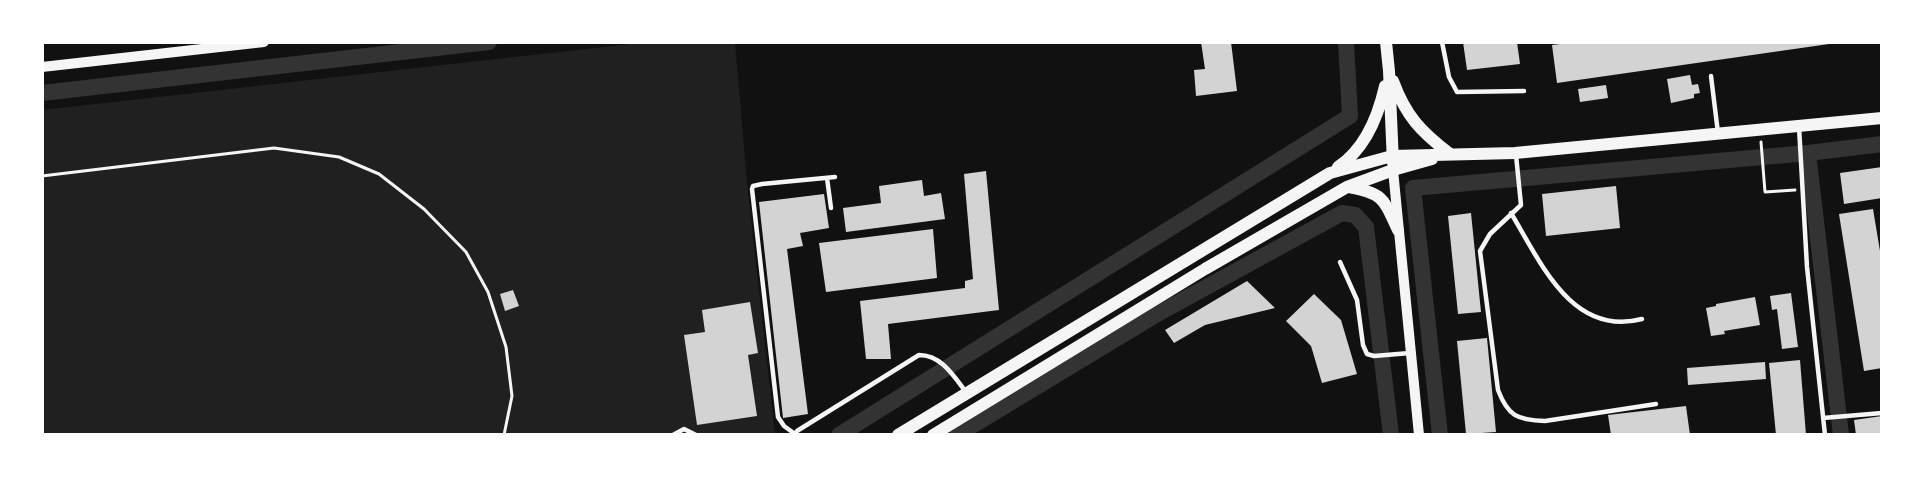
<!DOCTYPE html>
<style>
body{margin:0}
#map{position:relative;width:1924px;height:477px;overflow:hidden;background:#111;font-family:"Exo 2",sans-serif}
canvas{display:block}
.frame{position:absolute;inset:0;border:44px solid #fff;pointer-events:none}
</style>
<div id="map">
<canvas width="1924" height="477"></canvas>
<div class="frame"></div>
</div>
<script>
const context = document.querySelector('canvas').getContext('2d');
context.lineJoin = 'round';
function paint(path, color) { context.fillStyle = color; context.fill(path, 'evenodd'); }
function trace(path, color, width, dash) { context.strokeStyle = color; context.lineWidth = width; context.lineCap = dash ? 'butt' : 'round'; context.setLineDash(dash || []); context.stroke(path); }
paint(new Path2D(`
 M648,42H735L747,183L775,435H42V110Z`), '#202020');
trace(new Path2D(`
 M42,93L489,42
 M839,435L1350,116L1346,42
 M957,435L1159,313L1342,213L1355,215L1366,227L1391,435
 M1440,435L1413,188L1808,153
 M1841,435L1808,153L1882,144`), '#333', 16);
paint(new Path2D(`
 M1201,42H1231L1237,91L1196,96L1194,70L1205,69Z
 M1463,42H1517L1520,64L1467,70Z
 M1576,42H1836V43L1557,83L1552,45Z
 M1690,75L1692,85L1698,84L1700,93L1694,94V98L1671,103L1667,79Z
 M1606,85L1608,98L1580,102L1578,89Z
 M1882,167V198L1844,204L1840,173Z
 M986,171L999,310L888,324L891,359H866L860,301L965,288V281L973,279L964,174Z
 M922,180L924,196L941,193L945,219L846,232L843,208L881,203L879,186Z
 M1616,186L1620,228L1546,236L1542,194Z
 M824,194L829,228L800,233L803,246L787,249L808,414L783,418L759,202Z
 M1873,209L1882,263V368L1864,371L1839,214Z
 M1471,213L1481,312L1458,314L1448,216Z
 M933,229L937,278L826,292L819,243Z
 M1247,281L1275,308L1205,325L1174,343L1165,330Z
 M513,290L519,306L505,311L500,294Z
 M1791,293L1798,347L1782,349L1777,309L1772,310L1770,296Z
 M1314,294L1341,320L1357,374L1322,383L1311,346L1286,321Z
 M1755,297L1760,325L1724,331L1725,334L1711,336L1706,308L1716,306V304Z
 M750,302L758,353L748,355L757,416L697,425L684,335L705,332L702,310Z
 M1487,338L1496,432L1466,434L1457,341Z
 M1800,360L1806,435H1776L1769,363Z
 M1765,362L1766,379L1688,385L1687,368Z
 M1686,406L1690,435H1611L1608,415Z
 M1882,416V435H1856L1854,420Z`), '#d3d3d3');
trace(new Path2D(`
 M1761,142L1765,192L1795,190
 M42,176L274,148L339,157L379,174L424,209L466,252L488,292L506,347L512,396L504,435`), '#f5f5f5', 3);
trace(new Path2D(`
 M1442,42L1449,77L1457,92L1524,91
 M1711,76L1718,133
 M1799,127L1807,267L1825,435
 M1516,155L1521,205L1490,234L1480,251L1498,390C1508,416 1517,420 1545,421L1656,404
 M827,178L831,208
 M1511,213C1541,263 1572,337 1642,319
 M1340,262L1357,300L1363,345L1367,354L1374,356L1410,353
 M1823,418L1882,413
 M795,434L784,426L778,417L752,189L753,186L762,184L835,177
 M673,435L684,429L696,435
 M795,435L797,431L919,355C941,355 953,375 966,392`), '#f5f5f5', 4.5);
trace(new Path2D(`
 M42,67L264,42
 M1393,170L1419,435`), '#f5f5f5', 10);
trace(new Path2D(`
 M1386,42L1389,71L1393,163
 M1393,81C1406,116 1420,131 1450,154
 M1338,167C1365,149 1378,117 1385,86
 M1349,187C1384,193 1384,200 1398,230
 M898,435L1330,173L1392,156L1515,153L1882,118
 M933,435L1205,269L1347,187L1393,170L1432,159`), '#f5f5f5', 12);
</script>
